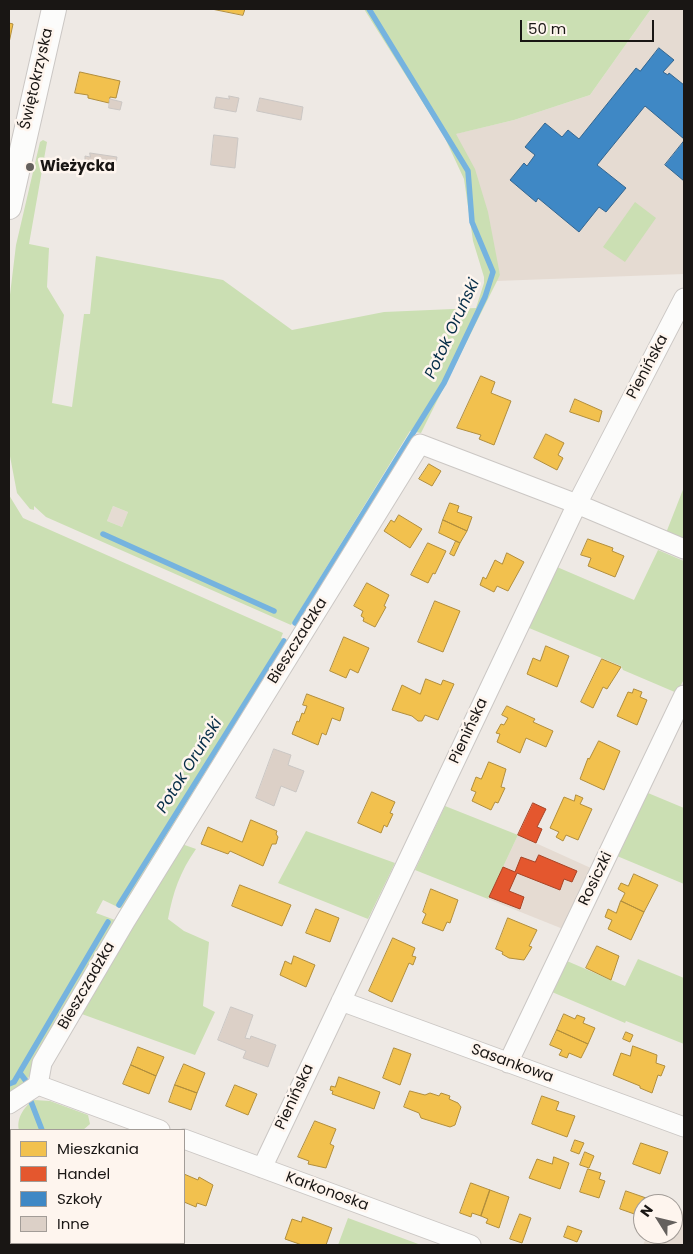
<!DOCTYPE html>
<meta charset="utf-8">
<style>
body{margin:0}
#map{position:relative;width:693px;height:1254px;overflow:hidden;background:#eee9e4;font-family:Poppins,sans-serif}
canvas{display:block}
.frame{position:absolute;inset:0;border:10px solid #191614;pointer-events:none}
.legend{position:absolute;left:10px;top:1129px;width:175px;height:115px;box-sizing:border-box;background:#fef5ee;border:1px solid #a29c97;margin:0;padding:6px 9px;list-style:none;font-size:15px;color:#191614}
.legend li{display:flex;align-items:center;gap:10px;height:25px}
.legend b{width:25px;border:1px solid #a29c97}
.north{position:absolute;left:633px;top:1194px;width:50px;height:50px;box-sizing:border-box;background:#fef5ee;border:1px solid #a29c97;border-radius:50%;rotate:306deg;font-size:14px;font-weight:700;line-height:20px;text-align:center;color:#191614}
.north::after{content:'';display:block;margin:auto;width:18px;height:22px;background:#64605d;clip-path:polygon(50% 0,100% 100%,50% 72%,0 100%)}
.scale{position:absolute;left:520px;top:20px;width:134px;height:22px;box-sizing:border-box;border:2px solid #191614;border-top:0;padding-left:6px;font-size:15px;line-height:18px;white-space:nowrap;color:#191614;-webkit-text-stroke:4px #fef5ee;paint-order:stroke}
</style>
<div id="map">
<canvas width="693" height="1254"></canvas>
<div class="frame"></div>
<ul class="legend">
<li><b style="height:14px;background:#f2c14e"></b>Mieszkania</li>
<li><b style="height:14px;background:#e4572e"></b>Handel</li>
<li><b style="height:14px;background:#3f88c5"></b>Szkoły</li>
<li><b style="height:14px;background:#dcd0c7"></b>Inne</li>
</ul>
<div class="north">N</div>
<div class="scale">50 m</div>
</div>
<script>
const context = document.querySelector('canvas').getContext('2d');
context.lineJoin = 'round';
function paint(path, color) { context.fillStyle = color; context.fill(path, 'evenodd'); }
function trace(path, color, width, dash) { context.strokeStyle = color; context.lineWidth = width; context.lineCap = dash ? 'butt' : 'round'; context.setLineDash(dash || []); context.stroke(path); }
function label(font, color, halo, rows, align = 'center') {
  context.font = font + ' Poppins,sans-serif'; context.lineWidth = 5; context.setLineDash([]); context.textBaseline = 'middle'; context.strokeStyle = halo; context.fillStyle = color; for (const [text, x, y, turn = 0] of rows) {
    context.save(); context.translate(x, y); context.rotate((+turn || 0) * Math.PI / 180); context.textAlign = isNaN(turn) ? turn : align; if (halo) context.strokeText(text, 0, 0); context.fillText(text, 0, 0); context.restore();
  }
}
paint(new Path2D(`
 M651,9H684V274L496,281L500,275L455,134L514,120L590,95Z
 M113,506L128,512L122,527L107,521Z
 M518,835L593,869L563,929L488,899Z
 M673,1208L684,1212V1245H643L648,1234H673Z`), '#e5dbd2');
paint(new Path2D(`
 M364,9H651L590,95L514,120L456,134L475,169L488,212L500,275L421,433L410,431L291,625L46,517L34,506V510L30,509L17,493L9,451V303L16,245L40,142L43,140L47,142L29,244L49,248L47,287L64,315L52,403L72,407L84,314H90L96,256L223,280L292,330L384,312L476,308L484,283V277L473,241L464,179L444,136ZM113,506L128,512L122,527L107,521Z
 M635,202L656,218L625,262L603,247Z
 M684,487V541L666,533Z
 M9,495L23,518L283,633L281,638L288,642L124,910L103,900L96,913L115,920L116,924L28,1078L19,1089L9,1095Z
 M658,550L684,561V679L677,693L623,670L621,666L529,628L557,567L634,600Z
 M648,793L684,808V884L617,856Z
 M445,806L518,835L488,899L415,870Z
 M306,831L395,863L368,919L278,883Z
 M179,843L196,849C180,872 173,892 168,919L184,931L209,942L203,1006L215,1012L195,1055L79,1013Z
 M638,959L684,978V1044L626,1021L625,1023L552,992L567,961L625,986Z
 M34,1100L50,1101L88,1115L90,1124L83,1130H19C16,1119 24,1106 34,1100Z
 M348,1218L421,1245H338Z
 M28,1243H78L77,1245H28Z
 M112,1243H175L180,1245H116Z`), '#cbdfb3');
const homes = new Path2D(`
 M212,9H245L243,15Z
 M9,23L13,24L9,43Z
 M80,72L120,81L116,98L110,97L109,103L88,98V95L75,93Z
 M481,376L495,382L491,393L511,401L494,445L479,439L481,435L457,428Z
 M575,399L602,411L599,422L570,412Z
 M546,434L564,443L558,455L563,458L557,470L534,458Z
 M429,464L441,471L432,486L419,479Z
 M450,503L459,506L457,512L472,517L467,531L443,520Z
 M399,515L422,529L410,548L384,531L391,520L394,522Z
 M443,520L467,531L460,543L439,533Z
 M588,539L613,548L612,551L624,556L615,577L588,566L591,558L581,555Z
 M456,541L460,543L454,556L450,554Z
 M428,543L446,551L435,574L433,573L428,583L411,575Z
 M507,553L524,562L508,591L497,586L494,592L480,585L483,577L486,579L495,560L502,564Z
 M367,583L389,595L384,606L386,607L375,627L363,621L364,618L361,616L363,611L354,606Z
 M435,601L460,611L443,652L418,642Z
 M344,637L369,648L358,673L350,669L346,678L330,671Z
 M546,646L569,656L557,687L527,674L533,658L540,661Z
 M602,659L621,667L607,689L603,687L593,708L581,702Z
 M426,679L441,685L443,680L454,684L438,720L425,715L422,721H418L412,716L392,710L402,685L420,694Z
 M634,689L642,692L640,697L647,700L637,725L617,716L628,692L632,693Z
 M307,694L344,708L340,721L332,718L326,735L322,733L318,745L292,734L297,721L299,722L302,713L304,714L307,706L303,705Z
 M507,706L535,719L533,722L553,731L546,747L526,738L520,753L497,742L500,734L496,733L501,724L504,725L508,718L502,715Z
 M599,741L620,751L604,790L580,779L588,758L589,759Z
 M489,762L506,769L501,787L505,788L498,803L495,802L491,810L472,801L476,792L471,790L476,777L481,779Z
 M372,792L395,802L390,813L393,814L387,827L384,825L381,833L358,823Z
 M576,795L583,798L580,804L592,809L578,840L566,835L563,841L556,837L559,832L550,828L564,797L574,801Z
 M251,820L277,831L276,834L278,837L276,844H272L263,866L230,851L228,854L201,844L208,827L242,842Z
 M634,874L658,885L644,912L621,901L625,893L618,889L621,883L628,886Z
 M240,885L291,905L282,926L232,906Z
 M431,889L458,900L450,923L447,922L443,931L422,923L426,914L423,912Z
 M621,901L644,912L631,940L608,929L612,920L605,917L608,909L616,913Z
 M316,909L339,918L330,942L306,933Z
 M508,918L537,930L529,946L532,947L524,960L509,958L502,954L503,952L496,949Z
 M393,938L415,948L412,956L416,957L413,965L409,963L392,1002L369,991Z
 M597,946L619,956L611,980L586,968Z
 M294,956L315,965L306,987L280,975L285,961L291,964Z
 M564,1014L575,1019L577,1015L585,1018L583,1023L595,1028L588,1044L557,1030Z
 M557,1030L588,1044L581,1058L569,1053L567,1058L559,1055L562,1050L550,1045Z
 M626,1032L633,1035L630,1042L623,1039Z
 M633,1046L657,1055L656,1063L665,1066L661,1076L658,1075L652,1093L640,1088V1086L613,1075L621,1053L630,1056Z
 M138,1047L164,1057L156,1076L131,1065Z
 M394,1048L411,1054L400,1085L383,1078Z
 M184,1064L205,1073L197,1093L175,1085Z
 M131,1065L156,1076L149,1094L123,1084Z
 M339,1077L380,1092L374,1109L332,1094L333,1091L330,1090L331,1086L335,1087Z
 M175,1085L197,1093L191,1110L169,1102Z
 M235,1085L257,1094L248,1115L226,1106Z
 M410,1091L425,1095L430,1093L439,1096L441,1093L450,1096L449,1099L458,1103L461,1107L455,1125L450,1127L421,1118L419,1113L404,1107Z
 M542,1096L559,1102L556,1110L575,1116L567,1137L532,1124Z
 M315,1121L336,1129L330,1144L334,1146L326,1168L308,1164L309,1161L298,1157Z
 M575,1140L584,1143L579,1154L571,1151Z
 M641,1143L668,1152L660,1174L633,1164Z
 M585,1152L594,1156L589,1168L580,1165Z
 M554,1157L569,1163L560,1189L529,1178L537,1159L552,1164Z
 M588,1169L601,1173L599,1179L605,1181L599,1198L580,1192Z
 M184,1174L198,1180L199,1177L213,1185L206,1206L197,1203L196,1207L184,1202Z
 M471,1183L490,1190L481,1216L472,1213L471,1217L460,1213Z
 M490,1190L509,1197L499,1228L486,1223L488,1219L481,1216Z
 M626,1191L649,1199L647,1204H643V1217L620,1209Z
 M520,1214L531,1218L522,1243L510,1239Z
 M303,1217L332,1228L326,1245H302L285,1239L292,1219L301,1222Z
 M568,1226L582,1231L577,1242L564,1237Z`);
paint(homes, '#f2c14e');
trace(homes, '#b18e3d', 1);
const shops = new Path2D(`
 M533,803L546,809L537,827L542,829L536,843L518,835Z
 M539,855L577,871L572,882L564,879L560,890L517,873L509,891L524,897L520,909L489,897L503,867L515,872L521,857L535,862Z`);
paint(shops, '#e4572e');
trace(shops, '#a74426', 1);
const schools = new Path2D(`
 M659,48L674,60L663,72L668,75L669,73L684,85V139L645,106L597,165L626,188L606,212L599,207L579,232L538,198L536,202L510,180L524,163L527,166L535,155L525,147L545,123L562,137L568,130L579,139L636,68L640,71Z
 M684,141V181L665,165Z`);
paint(schools, '#3f88c5');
trace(schools, '#346690', 1);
trace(new Path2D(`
 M103,534L274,611
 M295,623L444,383L485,297L493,272L472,222L468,171L369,9
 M119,905L284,641
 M20,1073L26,1081
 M9,1084L14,1082L108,922
 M30,1099L42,1130
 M110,1243L115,1245`), '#75b3df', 5.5);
const building = new Path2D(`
 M229,96L239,98L236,112L214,108L216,97L229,99Z
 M260,98L303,107L301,120L257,111Z
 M110,99L122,102L120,110L109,108Z
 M214,135L238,138L235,168L211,165Z
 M90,153L117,157L115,168L89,165V161H85V156L90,157Z
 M274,749L291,755L288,765L304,771L296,792L281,786L274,806L256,798Z
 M231,1007L253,1015L245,1038L250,1039L251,1036L276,1045L268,1067L243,1058L246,1051L218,1040Z`);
paint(building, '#dcd0c7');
trace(building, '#cac6c3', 1);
const minor = new Path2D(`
 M341,1001L684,1127
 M508,1063L684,695
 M38,1085L42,1063L126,920L420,444L577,504L684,549
 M38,1085L160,1130
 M9,1104L38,1085
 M184,1139L471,1245
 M262,1168L577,504L684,298`);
const major = new Path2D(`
 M9,207L54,9`);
trace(minor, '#cbc7c4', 21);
trace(major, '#cbc7c4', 26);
trace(minor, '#fcfcfb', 19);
trace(major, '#fcfcfb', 24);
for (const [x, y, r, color] of [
 [30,167,5,"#64605d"]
]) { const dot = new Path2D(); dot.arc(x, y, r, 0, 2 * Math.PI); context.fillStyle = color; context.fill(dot); trace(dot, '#fef5ee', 2); }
label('15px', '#191614', '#fef5ee', [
 ["Świętokrzyska",37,79,-77],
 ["Pienińska",648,367,-62],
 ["Bieszczadzka",298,641,-58],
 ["Pienińska",469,731,-65],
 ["Rosiczki",596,879,-64],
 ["Bieszczadzka",87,986,-60],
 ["Sasankowa",512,1064,20],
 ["Pienińska",295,1097,-65],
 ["Karkonoska",327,1192,20]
]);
label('bold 15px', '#191614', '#fef5ee', [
 ["Wieżycka",40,167]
], 'left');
label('italic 16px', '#062d48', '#fef5ee', [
 ["Potok Oruński",453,329,-65],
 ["Potok Oruński",190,766,-58]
]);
</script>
